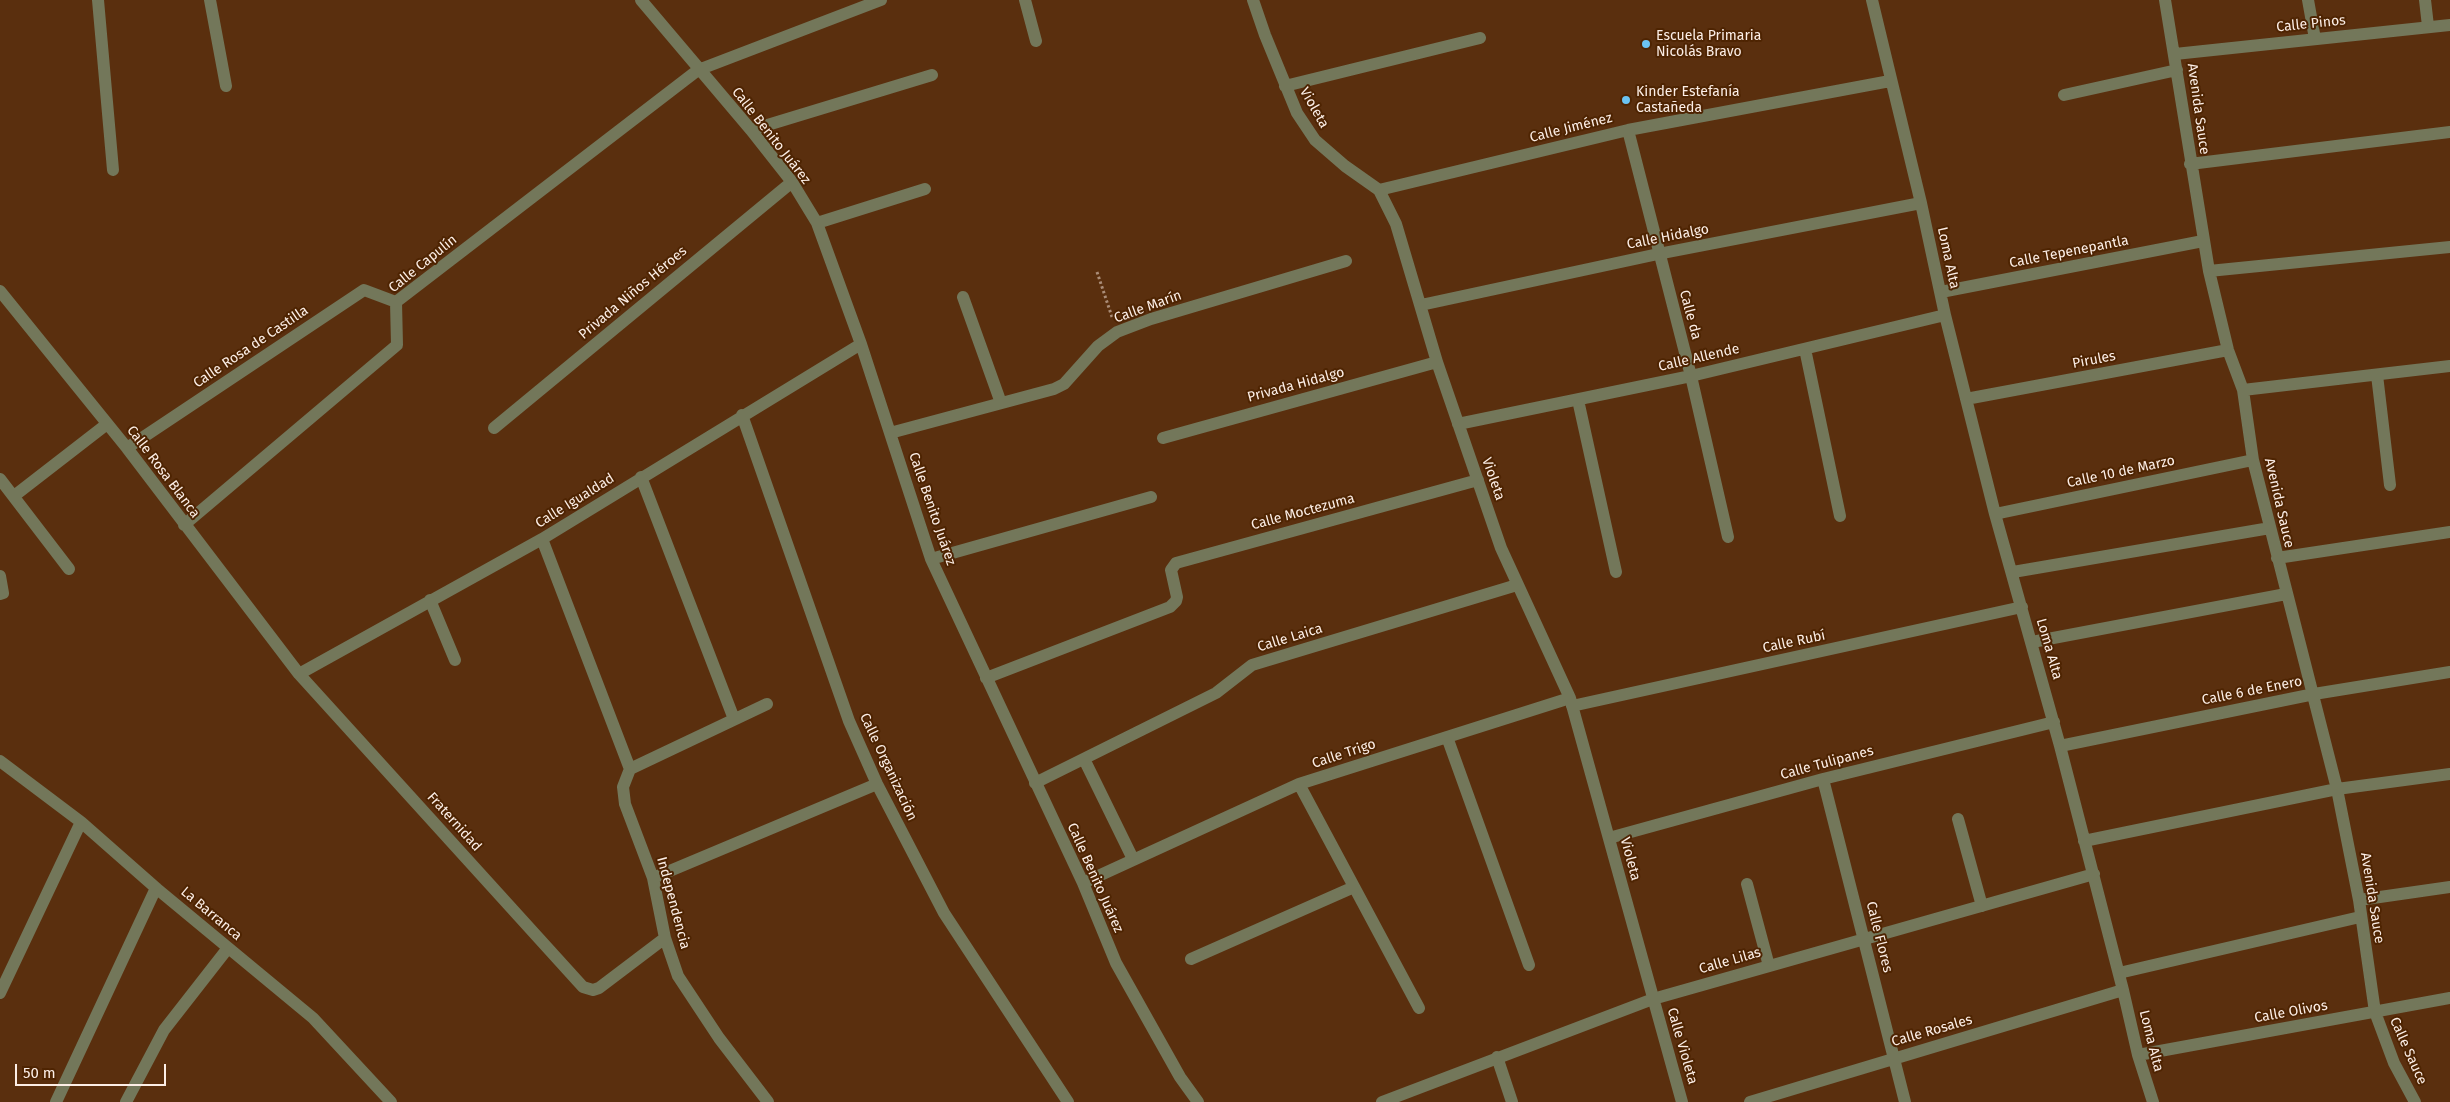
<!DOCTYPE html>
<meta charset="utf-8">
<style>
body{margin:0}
#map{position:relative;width:2450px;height:1102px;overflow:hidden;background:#5a2f0e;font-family:"Fira Sans",sans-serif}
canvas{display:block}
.scale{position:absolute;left:15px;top:1064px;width:151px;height:22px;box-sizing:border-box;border:2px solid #fceee6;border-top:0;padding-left:6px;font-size:15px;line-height:18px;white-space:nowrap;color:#fceee6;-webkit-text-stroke:4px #4e2402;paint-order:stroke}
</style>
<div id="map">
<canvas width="2450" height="1102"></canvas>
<div class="scale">50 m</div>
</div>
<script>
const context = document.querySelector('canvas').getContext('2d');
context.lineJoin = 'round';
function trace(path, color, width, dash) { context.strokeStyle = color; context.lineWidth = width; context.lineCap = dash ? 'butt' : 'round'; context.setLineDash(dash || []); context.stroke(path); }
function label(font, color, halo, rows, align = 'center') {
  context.font = font + ' "Fira Sans",sans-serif'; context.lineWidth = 4; context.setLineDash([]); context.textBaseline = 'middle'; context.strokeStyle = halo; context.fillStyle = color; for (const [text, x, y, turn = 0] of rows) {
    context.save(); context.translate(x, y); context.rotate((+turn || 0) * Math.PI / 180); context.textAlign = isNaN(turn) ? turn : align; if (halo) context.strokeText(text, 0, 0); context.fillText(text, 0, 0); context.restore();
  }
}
trace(new Path2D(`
 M1097,272L1112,317`), '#aa8d78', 3, [2.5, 2.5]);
trace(new Path2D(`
 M98,0L113,170
 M210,0L226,86
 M641,0L751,130L792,182L817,223L861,344L931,559L1083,883L1116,963L1180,1077L1198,1102
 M1025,0L1036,41
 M1253,0L1265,35L1297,113L1315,140L1345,166L1379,190L1396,224L1437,362L1501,548L1570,698L1682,1102
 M1872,0L1921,203L1945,315L1995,514L2060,746L2123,990L2138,1055L2153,1102
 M2165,0L2209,271L2228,350L2243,390L2253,460L2337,789L2359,900L2375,1012L2394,1063L2415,1102
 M2308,0L2315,39
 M2425,0L2428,26
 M2175,54L2450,25
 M1285,86L1480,38
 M2064,95L2177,70
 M751,130L932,75
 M1628,130L1691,376L1728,537
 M2190,164L2450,132
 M1379,190L1628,130L1890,81
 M817,223L925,189
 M2209,271L2450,247
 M0,291L127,448L299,674L583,987L593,990L599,988L665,938
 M1941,292L2203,241
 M963,297L1001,403
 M396,302L698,70L881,0
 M1421,305L1658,254L1921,203
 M1805,349L1840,516
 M2377,375L2390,485
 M2243,390L2450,366
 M1966,399L2228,350
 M1578,400L1616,572
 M742,415L849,721L877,784L944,913L1068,1102
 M1458,424L1691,376L1945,315
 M494,428L792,182
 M890,433L1054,389L1064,384L1098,346L1117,332L1151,319L1346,261
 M1163,438L1437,362
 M127,448L364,290L396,302
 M641,477L734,719
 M0,479L69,569
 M14,496L107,424
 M1995,514L2253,460
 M184,525L397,345L396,302
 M542,539L630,769
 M2277,558L2450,532
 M931,559L1151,497
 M2013,572L2270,528
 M0,576L3,593L0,594
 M430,600L455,660
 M2032,642L2286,594
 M299,674L542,539L861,344
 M986,678L1170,607L1176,601L1177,597L1171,570L1176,563L1478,480
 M1572,706L2022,607
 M1447,737L1529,965
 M2060,746L2314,694L2450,672
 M1084,759L1133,859
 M0,761L81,822L156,888L313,1018L391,1102
 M630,769L623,787L625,804L653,878L665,938L678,976L719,1038L768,1102
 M630,769L767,704
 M1823,779L1905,1102
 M1035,783L1216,693L1252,665L1517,585
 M1299,784L1419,1008
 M1958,819L1982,906
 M1609,838L1823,779L2054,722
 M2084,841L2337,789L2450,774
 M653,878L877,784
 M1083,883L1299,784L1570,698
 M1747,884L1769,966
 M2359,900L2450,887
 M1191,959L1354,887
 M2119,973L2360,917
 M0,993L81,822
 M2138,1055L2450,998
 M1497,1057L1512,1102
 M56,1102L156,888
 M126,1102L164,1030L228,948
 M1382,1102L1653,999L2094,874
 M1750,1102L2123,990`), '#73775a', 12);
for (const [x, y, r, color] of [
 [1646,44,5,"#6bc3f2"],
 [1626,100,5,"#6bc3f2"]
]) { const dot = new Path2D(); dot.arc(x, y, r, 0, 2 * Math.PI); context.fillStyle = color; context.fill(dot); trace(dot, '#4e2402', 2); }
label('14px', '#fceee6', '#4e2402', [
 ["Calle Pinos",2311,24,-6],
 ["Violeta",1314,108,60],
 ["Avenida Sauce",2198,109,82],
 ["Calle Jiménez",1571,128,-14],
 ["Calle Benito Juárez",771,136,52],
 ["Calle Hidalgo",1668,237,-11],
 ["Calle Tepenepantla",2069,252,-11],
 ["Loma Alta",1948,258,78],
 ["Calle Capulín",423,264,-39],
 ["Privada Niños Héroes",633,293,-40],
 ["Calle Marín",1148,307,-20],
 ["Calle da",1690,315,75],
 ["Calle Rosa de Castilla",251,347,-34],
 ["Calle Allende",1699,358,-13],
 ["Pirules",2094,360,-11],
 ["Privada Hidalgo",1296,385,-15],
 ["Calle Rosa Blanca",163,472,53],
 ["Calle 10 de Marzo",2121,472,-12],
 ["Violeta",1493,479,71],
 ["Calle Igualdad",575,501,-32],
 ["Avenida Sauce",2279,503,77],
 ["Calle Benito Juárez",932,509,71],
 ["Calle Moctezuma",1303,512,-15],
 ["Calle Laica",1290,638,-17],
 ["Calle Rubí",1794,642,-12],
 ["Loma Alta",2049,649,74],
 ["Calle 6 de Enero",2252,691,-11],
 ["Calle Trigo",1344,754,-18],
 ["Calle Tulipanes",1827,763,-15],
 ["Calle Organización",888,767,65],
 ["Fraternidad",454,822,48],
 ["Violeta",1630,859,75],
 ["Calle Benito Juárez",1095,878,66],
 ["Avenida Sauce",2372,898,81],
 ["Independencia",673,903,75],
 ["La Barranca",211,914,40],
 ["Calle Flores",1879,937,76],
 ["Calle Lilas",1730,961,-16],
 ["Calle Olivos",2291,1012,-10],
 ["Calle Rosales",1932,1031,-16],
 ["Loma Alta",2151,1041,76],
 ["Calle Violeta",1682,1046,74],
 ["Calle Sauce",2408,1051,66]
]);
label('14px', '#fceee6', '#4e2402', [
 ["Escuela Primaria",1656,36],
 ["Nicolás Bravo",1656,52],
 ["Kinder Estefanía",1636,92],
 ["Castañeda",1636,108]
], 'left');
</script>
